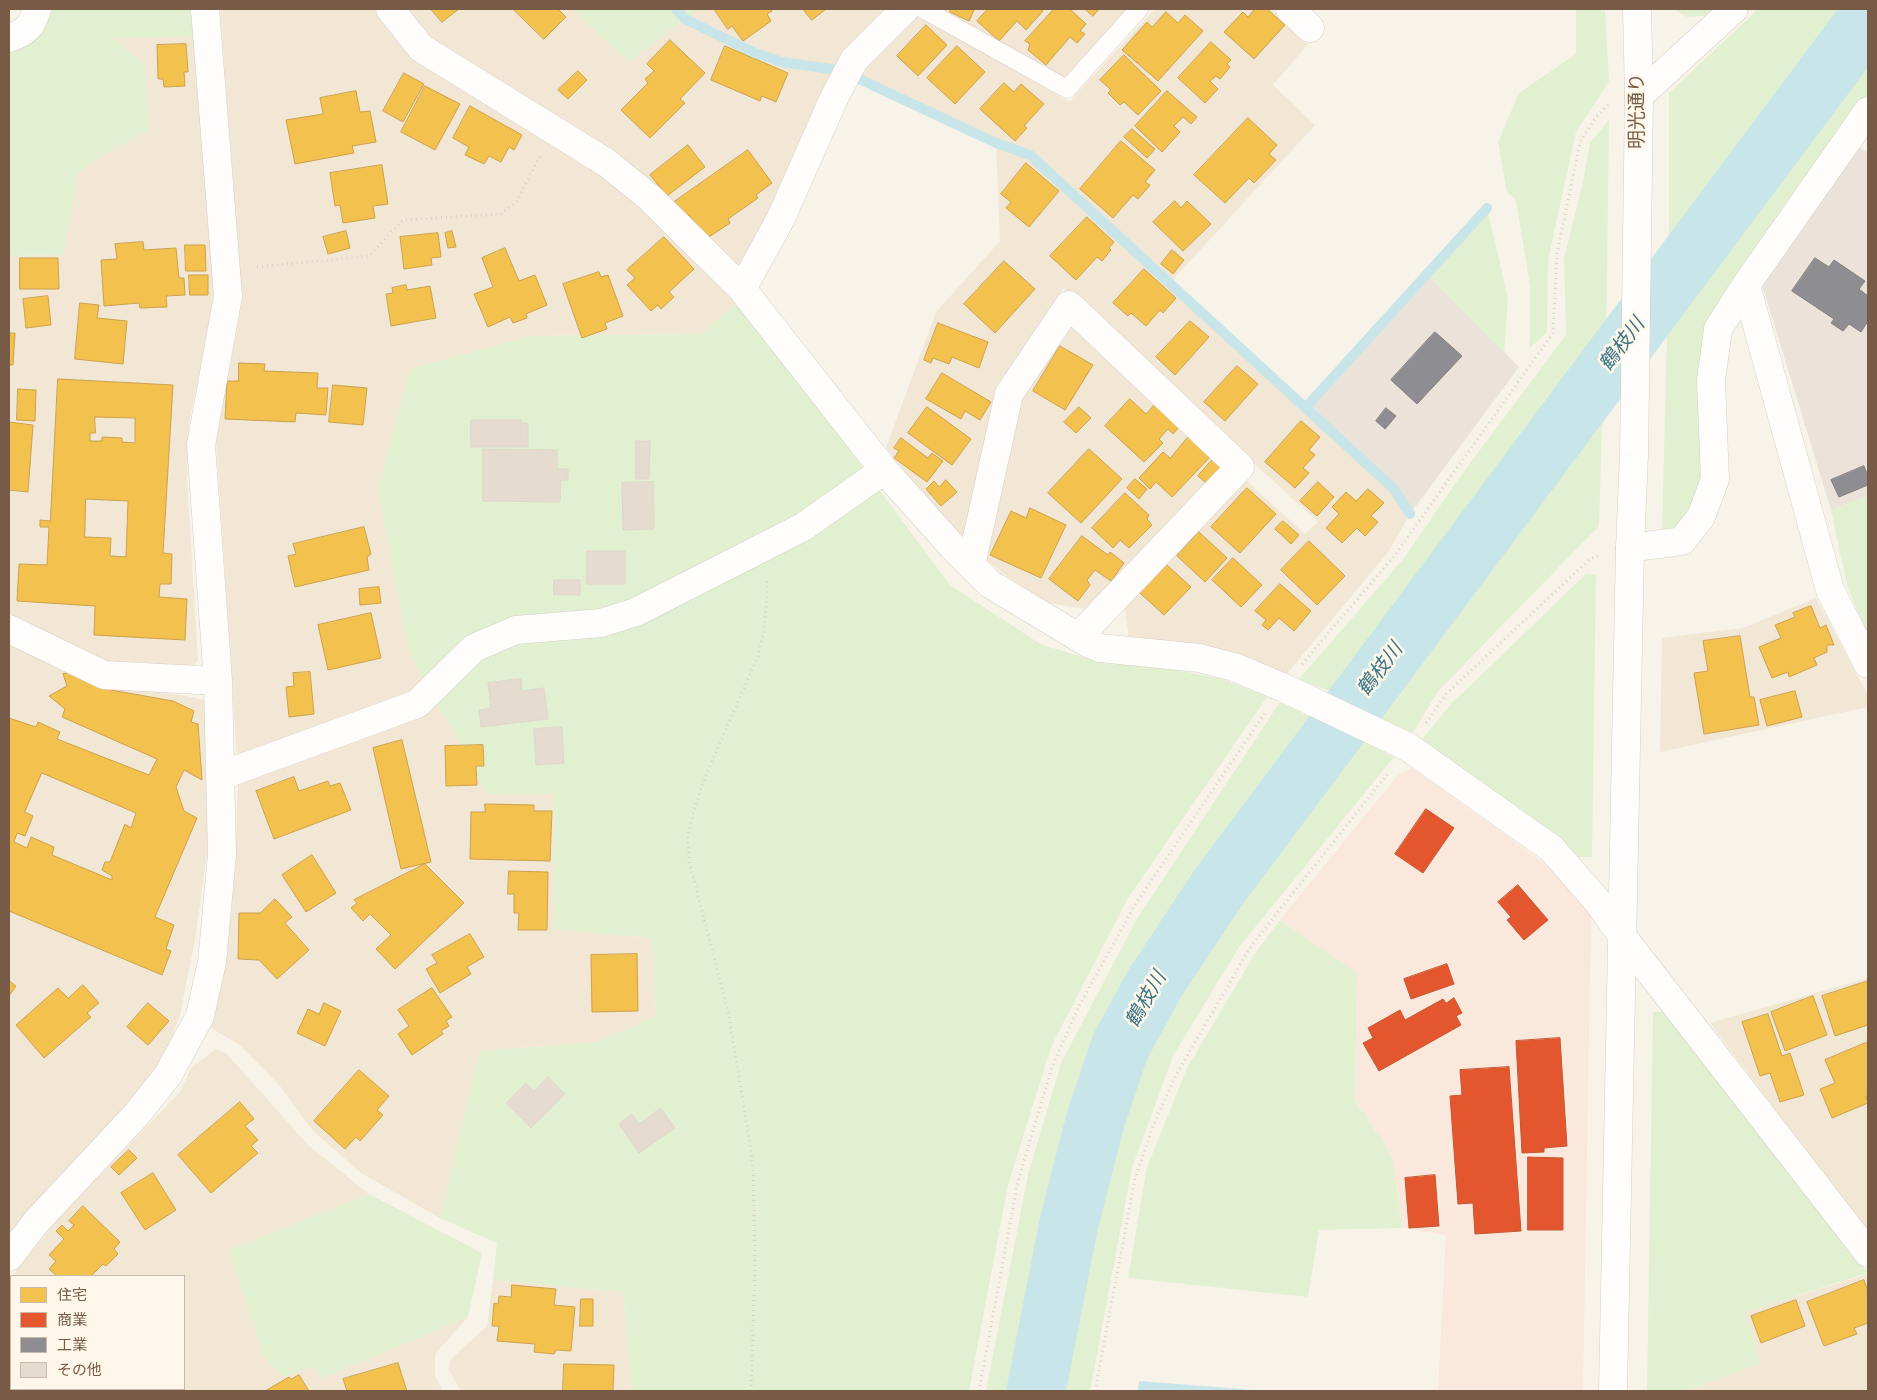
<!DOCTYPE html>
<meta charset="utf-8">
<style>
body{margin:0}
#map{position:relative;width:1877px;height:1400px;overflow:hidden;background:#f8f3e8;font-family:"Titillium Web","Noto Sans JP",sans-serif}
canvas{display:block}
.frame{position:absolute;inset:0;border:10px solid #785b46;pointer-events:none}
.legend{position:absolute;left:10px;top:1275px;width:175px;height:115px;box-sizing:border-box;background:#fff8ea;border:1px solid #c9b9a8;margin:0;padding:6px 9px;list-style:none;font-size:15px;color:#785b46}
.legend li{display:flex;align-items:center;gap:10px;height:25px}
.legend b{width:25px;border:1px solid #c9b9a8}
</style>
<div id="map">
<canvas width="1877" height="1400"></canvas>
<div class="frame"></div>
<ul class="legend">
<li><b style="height:14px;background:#f2c14e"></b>住宅</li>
<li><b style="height:14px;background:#e4572e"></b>商業</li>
<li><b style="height:14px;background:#8d8d92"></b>工業</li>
<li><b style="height:14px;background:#e5dbcf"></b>その他</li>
</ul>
</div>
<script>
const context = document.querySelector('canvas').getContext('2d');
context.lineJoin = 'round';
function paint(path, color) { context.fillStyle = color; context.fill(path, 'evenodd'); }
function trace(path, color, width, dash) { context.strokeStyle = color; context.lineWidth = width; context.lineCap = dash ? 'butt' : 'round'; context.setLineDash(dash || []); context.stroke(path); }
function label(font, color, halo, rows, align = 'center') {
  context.font = font + ' "Titillium Web","Noto Sans JP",sans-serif'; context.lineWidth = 5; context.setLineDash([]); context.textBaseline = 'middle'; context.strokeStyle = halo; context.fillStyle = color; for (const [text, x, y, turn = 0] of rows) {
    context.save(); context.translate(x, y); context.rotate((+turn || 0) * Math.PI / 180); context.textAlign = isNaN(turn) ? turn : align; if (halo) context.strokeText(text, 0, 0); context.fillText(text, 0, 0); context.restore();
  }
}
paint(new Path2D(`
 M220,9H378L656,216L739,301L701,334L531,336L427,685L414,695L237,757L216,439L242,302Z
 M401,9H891L743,269L733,270L423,41Z
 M939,9H1130L1066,80Z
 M1155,9H1271L1308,44L1273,85L1315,125L1170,283L1394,489L1410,514L1389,551L1284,677L1215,648L1129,639L1124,603L1241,476L1305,534L1318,522L1063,288L1001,393L966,546L886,448L936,312L1000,241L996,143L857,78L918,14L1069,102Z
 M196,36L214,300L189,423L187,479L198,661L185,674L108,665L9,618V256L63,255L78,173L97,158L149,131L111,38Z
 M1064,325L1080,326L1227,465L1091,610L1049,603L1011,579L982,557L1018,395Z
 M1816,598L1868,695V707L1660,752L1662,638L1743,628Z
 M9,636L107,684L187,696L204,700L211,823L195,940L180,1015L161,1067L9,1240Z
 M434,699L554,793V929L652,938L656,1016L598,1042L480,1051L440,1218L361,1173L313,1131L280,1086L241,1046L211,1028L234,875L238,784L254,772Z
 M1868,978V1232L1710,1023Z
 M216,1049L226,1053L308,1145L369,1194L229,1250L263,1355L283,1377L311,1366L323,1378L468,1317L435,1354V1376L443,1391H9V1280L11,1277V1389H184V1276H12L60,1217L180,1092L191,1068Z
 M1868,1274V1391H1687L1761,1363L1745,1312Z
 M493,1280L623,1292L632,1391H461L448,1369L451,1359L487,1326Z`), '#f2e6d5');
paint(new Path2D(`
 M1412,768L1562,876L1591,914L1583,1391H1438L1446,1235L1402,1228L1392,1156L1355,1100L1357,973L1280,920L1398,775Z`), '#f9e8db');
paint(new Path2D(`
 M1854,144L1868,153V496L1831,510L1759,275Z
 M1427,274L1519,367L1410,514L1394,489L1305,408Z`), '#ebe3d9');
paint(new Path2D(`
 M47,9H194L196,36L112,38L145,64L149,131L97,158L78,173L63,255L9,256V47Z
 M572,9H698L629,62Z
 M1576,9H1605L1609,81L1576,132L1548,260L1547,332L1530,348V286L1516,200L1507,192L1498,142L1519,93L1576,54Z
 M1673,9H1725L1718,15L1687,17Z
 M1758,9H1863L1669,261V93Z
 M1868,32V106L1728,291L1702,482L1697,506L1679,531H1662L1668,297Z
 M1609,120L1606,348L1346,698L1299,679L1405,557L1462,474L1566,335L1564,258L1583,182L1590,143Z
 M1487,208L1508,298L1504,353L1427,274Z
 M739,301L950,585L1042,645L1107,664L1163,667L1222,679L1267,697L1128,898L1051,1047L1008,1185L969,1391H632L623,1292L493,1280L497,1243L440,1218L480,1051L598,1042L656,1016L652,938L554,929V794L488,795L409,652L378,490L410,369L531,336L701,334Z
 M1603,388L1599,526L1439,690L1411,735L1364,711Z
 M1868,496V635L1848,589L1831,510Z
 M1586,574L1596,575L1592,857H1575L1421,741L1449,706Z
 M1280,702L1326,725L1185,922L1138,999L1105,1060L1070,1159L1025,1391H986L1028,1175L1061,1063L1138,917Z
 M1347,733L1394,757L1239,947L1173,1056L1132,1168L1090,1391H1049L1096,1146L1143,1032L1196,941Z
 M1280,920L1357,973L1355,1100L1392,1156L1402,1228L1319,1230L1308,1297L1128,1278L1147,1167L1187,1068L1256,952Z
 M1653,1012H1665L1689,1035L1868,1273L1745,1312L1761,1363L1687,1391H1647Z
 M369,1194L482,1253L468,1317L323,1378L311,1367L283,1377L263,1355L229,1250Z`), '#e1f0d1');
paint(new Path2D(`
 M1139,1381L1253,1390L1254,1391H1138Z`), '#c8e5e9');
const homes = new Path2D(`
 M431,9H459L442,22Z
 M513,9H558L566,17L544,39Z
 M714,9H771L772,11L767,14L771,21L743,41L732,26L728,29Z
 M803,9H826L812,20Z
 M951,9H971L974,10L969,21L950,12Z
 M988,9H1040L1043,11L1026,30L1017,21L999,41L977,21Z
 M1054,9H1070L1086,24L1080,31L1085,34L1077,43L1070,37L1046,65L1028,50L1030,44L1025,41Z
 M1085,9H1099L1093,16Z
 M1255,9H1267L1285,25L1254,59L1224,32L1243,12L1248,17Z
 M1166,12L1178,23L1185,15L1203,31L1158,81L1122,50L1147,22L1152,27Z
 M926,25L947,45L918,76L897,56Z
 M670,40L705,73L680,99L685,103L650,138L621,110L648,83L645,79L654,71L647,64Z
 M1211,42L1231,60L1227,64L1230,67L1220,79L1216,76L1210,81L1218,89L1205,103L1178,78Z
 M186,44L188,72H184L185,86L164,87L163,79H158L157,45Z
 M725,46L788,73L776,102L762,96L760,101L711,80Z
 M957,46L985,72L955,104L927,78Z
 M1124,55L1161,91L1138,115L1124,102L1120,105L1108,93L1111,90L1100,80Z
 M578,71L587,80L568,99L558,90Z
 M404,73L424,84L403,122L383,111Z
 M1004,83L1014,92L1021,84L1044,104L1024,126L1027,128L1015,141L980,109Z
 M425,86L460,104L435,150L401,132Z
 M356,91L360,112L370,111L376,142L352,146L354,153L295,164L286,120L323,114L320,98Z
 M1167,91L1197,117L1191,124L1183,117L1174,126L1180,132L1162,152L1135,126Z
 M470,106L522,135L514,150L509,147L501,162L489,156L484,164L465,155L469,147L453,138Z
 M1248,118L1277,145L1269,154L1276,160L1254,183L1249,178L1225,203L1194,175Z
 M1132,129L1155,149L1147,158L1124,137Z
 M1121,141L1155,170L1145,182L1150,185L1138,199L1133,195L1113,218L1080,189Z
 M688,145L705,167L667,196L650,175Z
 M748,150L772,183L756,195L758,198L728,219L730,223L706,239L689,215L685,218L674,202Z
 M1026,163L1059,191L1029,227L1006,208L1011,202L1001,194Z
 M382,165L388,204L373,206L375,218L343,223L340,205L335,206L330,173Z
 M1175,201L1181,208L1187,201L1211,224L1183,251L1153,222Z
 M1087,217L1114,242L1109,248L1111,250L1102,261L1097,257L1076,280L1050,256Z
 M346,231L350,248L328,254L323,237Z
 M452,231L456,247L448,248L445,233Z
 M438,233L441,257L431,258L432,265L404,269L400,237Z
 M664,237L694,269L669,292L674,297L661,309L658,305L651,311L627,285L635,278L627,270Z
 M143,242L144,250L176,248L179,278H184L185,295L166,296L167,307L140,308L139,303L104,306L101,260L117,259L115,244Z
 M185,245H205L206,271H186Z
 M505,248L519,281L535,275L547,305L526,314L527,318L513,323L510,317L488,327L474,294L493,287L482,258Z
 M1172,250L1184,260L1173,274L1161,264Z
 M20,258H58L59,289H20Z
 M1004,261L1035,289L995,333L964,304Z
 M1144,269L1176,298L1163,313L1160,310L1146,326L1131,313L1128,316L1113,303Z
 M599,272L601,277L608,275L623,316L605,323L607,329L582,338L563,284Z
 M189,275H208V295H190Z
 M406,285L407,290L430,286L436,318L391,326L386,294L393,293L392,288Z
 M48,296L51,325L26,328L23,299Z
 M80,303L99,305L97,318L127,321L123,364L75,359Z
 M1190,321L1209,337L1175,375L1156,357Z
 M938,323L988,342L979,368L952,357L949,364L933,358L931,363L924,360Z
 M9,333H15L13,365H9Z
 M1060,346L1093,365L1065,410L1033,391Z
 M239,363L265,364L264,371L318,373L317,388H328L326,415L296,413L295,422L225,419L227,381H238Z
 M1237,366L1258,384L1225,421L1204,402Z
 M942,373L991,402L980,420L965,411L961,419L926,399Z
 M58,379L173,385L163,553L172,554L171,584H160L159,597L187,599L185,640L94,635L95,606L17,601L19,564L47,565L49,527H40V520L50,521ZM95,417L135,418V443L122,442V438L102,437V441H90V433H95ZM86,499L128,501L126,557L110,556L111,538L85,537Z
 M333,385L367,388L363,425L329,422Z
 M18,389L36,390L35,421L17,420Z
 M1130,399L1146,414L1155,404L1179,427L1173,434L1168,429L1159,439L1163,443L1144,462L1105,426Z
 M927,407L971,439L952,465L908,433Z
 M1079,407L1091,418L1076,433L1064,422Z
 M1301,421L1320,437L1309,450L1315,455L1303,468L1309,473L1295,488L1265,462Z
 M9,422L33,425L28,492L9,490Z
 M1190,435L1212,455L1172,497L1156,482L1150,489L1139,478L1163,452L1170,458Z
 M901,438L928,458L932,453L943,461L927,482L894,458L899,451L894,448Z
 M1089,449L1122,479L1081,523L1048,493Z
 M1213,459L1221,466L1206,483L1198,476Z
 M1135,479L1147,489L1139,499L1127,488Z
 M946,480L957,492L941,506L926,489L934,481L939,487Z
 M1318,482L1334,497L1317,516L1300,501Z
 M1247,488L1276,514L1240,553L1211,527Z
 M1368,489L1384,503L1371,516L1378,522L1365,536L1357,528L1342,543L1326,528L1339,514L1332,507L1346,492L1356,501Z
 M1125,493L1149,515L1147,519L1152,525L1129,548L1120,540L1113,548L1092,528Z
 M1030,508L1066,525L1041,578L990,555L1011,511L1026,518Z
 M1283,521L1299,535L1291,544L1275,529Z
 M364,527L371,554L367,557L369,570L295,587L288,556L296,554L293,544Z
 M1199,532L1227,558L1205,582L1177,556Z
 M1082,536L1108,555L1110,552L1124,563L1111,581L1095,570L1087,580L1090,585L1078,601L1049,579Z
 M1309,541L1345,576L1317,605L1281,570Z
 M1233,558L1262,585L1241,607L1212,580Z
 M1167,565L1191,587L1164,615L1140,593Z
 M1280,584L1311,611L1294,631L1279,618L1268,630L1262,625L1266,620L1255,611Z
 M379,587L381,603L360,605L359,589Z
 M1811,606L1820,628L1826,625L1834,645H1827V652L1814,658L1817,665L1789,677L1788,672L1772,678L1759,647L1781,638L1775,625L1795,617L1793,613Z
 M371,613L381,658L328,670L318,625Z
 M1740,636L1750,697H1754L1759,725L1704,734L1694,673L1708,671L1703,641Z
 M310,672L314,714L289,717L286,687L294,686L293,673Z
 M69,673L111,690L173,701L194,711L191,722L198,724L202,780L184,770L176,787L184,811L197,818L155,917L174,925L166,949L171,951L162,975L9,911V718L36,727L38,722L60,732L57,739L149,775L157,759L62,717L65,709L49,696L67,686L63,674ZM42,773L136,813L131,828L125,824L110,862H105L102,870L112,876V880L52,855L54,847L31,837L27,848L14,842L17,833L25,836L33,816L25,812Z
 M1795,691L1802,717L1767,726L1760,700Z
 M402,740L431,862L401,869L373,748Z
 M483,745L484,766H476L477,785L446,786L445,746Z
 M294,777L299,791L328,781L330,786L340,783L351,810L274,839L256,791Z
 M485,804L534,805V811H552L550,861L470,859L471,812H485Z
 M312,855L336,893L306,912L282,875Z
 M425,864L464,903L395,969L376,949L391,935L370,914L363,921L351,908L357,903L354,900Z
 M509,871L548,872L547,930H518L519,913H514V894H508Z
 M275,899L292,917L285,923L309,950L277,979L259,960L238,959L239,913H260Z
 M470,934L484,957L467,967L471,974L440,993L426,969L437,963L432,955Z
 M637,954L638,1011L592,1012L591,955Z
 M9,981L16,986L9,996Z
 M1868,981V1025L1835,1036L1822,996Z
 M83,985L99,1003L87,1013L91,1017L44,1058L16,1025L58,988L68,998Z
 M432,988L452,1017L446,1021L449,1026L441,1031L443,1034L412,1055L398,1034L409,1026L398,1010Z
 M1813,996L1827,1035L1785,1051L1771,1012Z
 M148,1003L169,1021L148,1045L127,1027Z
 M324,1003L341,1011L325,1046L297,1033L308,1009L319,1014Z
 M1768,1014L1782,1056L1790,1053L1804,1095L1780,1102L1770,1073L1760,1076L1742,1022Z
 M1868,1042V1096H1866L1868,1103L1832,1118L1820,1089L1835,1083L1825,1060Z
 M359,1070L389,1096L377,1110L383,1115L360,1141L356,1137L345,1149L314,1121Z
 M240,1102L254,1119L245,1126L258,1140L251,1146L258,1153L211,1193L178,1155Z
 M129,1150L137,1158L119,1175L111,1167Z
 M153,1173L176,1210L145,1230L121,1193Z
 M83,1206L120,1242L114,1249L118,1254L106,1266L103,1264L91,1276H57L49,1269L56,1261L49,1255L64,1239L56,1231L62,1225L68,1231L74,1225L69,1221Z
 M1864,1280L1868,1291V1323L1854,1328L1857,1334L1824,1346L1807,1302Z
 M512,1285L556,1289L554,1305L575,1307L571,1351L556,1350L554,1354L534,1352L535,1344L497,1341L499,1326H492L494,1303L498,1304L499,1296L511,1297Z
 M581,1299H593V1326H580Z
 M1796,1300L1805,1326L1761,1343L1751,1316Z
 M398,1363L407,1391H347L343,1379Z
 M564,1364L614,1365L613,1391H563Z
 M299,1375L309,1391H265L289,1377L291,1379Z
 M90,1389H109L107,1391H92Z
 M131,1389H163L165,1391H127Z`);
paint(homes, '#f2c14e');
trace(homes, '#cda24c', 1);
const shops = new Path2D(`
 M1426,809L1454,828L1423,873L1395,854Z
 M1518,885L1548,920L1524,940L1507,920L1511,917L1498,902Z
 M1447,964L1454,984L1411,999L1404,979Z
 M1454,998L1462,1013L1456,1016L1461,1025L1379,1071L1363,1043L1373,1038L1368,1028L1400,1010L1405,1020L1443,999L1446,1003Z
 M1560,1038L1567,1146L1544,1148V1152L1522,1153L1516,1041Z
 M1509,1067L1521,1231L1475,1234L1473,1203L1458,1204L1450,1096L1462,1095L1460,1070Z
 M1528,1157L1563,1158V1230H1528Z
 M1435,1175L1439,1226L1409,1228L1405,1178Z`);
paint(shops, '#e4572e');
trace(shops, '#c45835', 1);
const industry = new Path2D(`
 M1815,258L1829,267L1834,260L1865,281L1859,289L1868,296V321L1861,332L1849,324L1843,331L1831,323L1834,319L1792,291Z
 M1435,332L1462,356L1417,404L1391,380Z
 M1386,408L1396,416L1385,429L1376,421Z
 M1864,466L1868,476V485L1839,497L1831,480Z`);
paint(industry, '#8d8d92');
trace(industry, '#877e7b', 1);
trace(new Path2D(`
 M676,9L685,19L755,53L782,62L837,70
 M857,78L996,143L1030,155L1394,489L1410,514
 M1305,408L1487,208`), '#c8e5e9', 10);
trace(new Path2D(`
 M1036,1391L1069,1223L1096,1118L1120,1047L1155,983L1218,888L1868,18`), '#c8e5e9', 59);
const building = new Path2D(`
 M471,420H521V423H528V447H471Z
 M636,441H650L649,479H636Z
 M483,449L557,450V469H568V480H561L560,502L483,501Z
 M653,482L654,529L623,530L622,483Z
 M587,551H625V584H587Z
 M554,580H580V595H554Z
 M521,679L522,691L544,688L548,719L481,727L479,710L491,708L488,683Z
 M562,727L564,763L536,765L534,729Z
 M548,1077L565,1094L531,1128L506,1103L526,1083L534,1091Z
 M661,1108L675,1128L639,1153L619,1124L632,1114L639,1124Z`);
paint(building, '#e5dbcf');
trace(building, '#e1d6ca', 1);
const lane = new Path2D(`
 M923,9L1067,89L1139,9`);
const street = new Path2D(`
 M390,9L421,48L607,163L650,198L742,289L884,470L952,546L990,584L1088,643L1100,648L1199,658L1234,667L1282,687L1408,747L1552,849L1598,902L1622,936L1868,1253
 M1290,9L1310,28
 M9,38C27,32 31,27 37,9
 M1639,96L1734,9
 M1746,285L1830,590L1868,664
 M742,289L781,218L834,98L854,60L905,9
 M1630,548L1682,541L1701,517L1715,479L1711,381L1718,329L1746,285L1868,111
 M971,565L1009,394L1069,305L1240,467L1078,637
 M9,629L104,675L218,681
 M220,776L417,704L474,648L516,630L601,623L636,612L803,527L884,470
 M9,1257L37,1221L137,1114L168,1075L200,1016L212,962L222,855L218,681L201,445L228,296L205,9`);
const secondary = new Path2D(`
 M1613,1391L1630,548L1634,455L1639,96L1637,9`);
trace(lane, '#d6cfc5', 19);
trace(street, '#d6cfc5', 29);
trace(secondary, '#d7cfc4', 29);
trace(new Path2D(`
 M257,267L369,256L403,220L501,214L516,202L540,156
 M1302,664L1395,555L1553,333L1557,254L1580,142L1596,117L1608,105
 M1426,723L1446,694L1590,559L1600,555
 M751,1391L755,1264L753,1164L729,1015L689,861L688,834L696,803L709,768L758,656L764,631L767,595V578
 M979,1391L1018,1181L1052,1067L1079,1006L1136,903L1265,713
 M1095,1391L1135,1179L1153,1126L1176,1075L1251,946L1389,772`), '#d9d1c8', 3, [1, 4]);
trace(lane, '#fefdfc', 18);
trace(street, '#fefdfc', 28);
trace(secondary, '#fefdfc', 28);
label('19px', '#785b46', '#fff8ea', [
 ["明光通り",1638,111,-90]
]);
label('italic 20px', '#3b7587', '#fff8ea', [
 ["鶴枝川",1623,345,-53],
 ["鶴枝川",1381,670,-53],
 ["鶴枝川",1147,1000,-60]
]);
</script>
